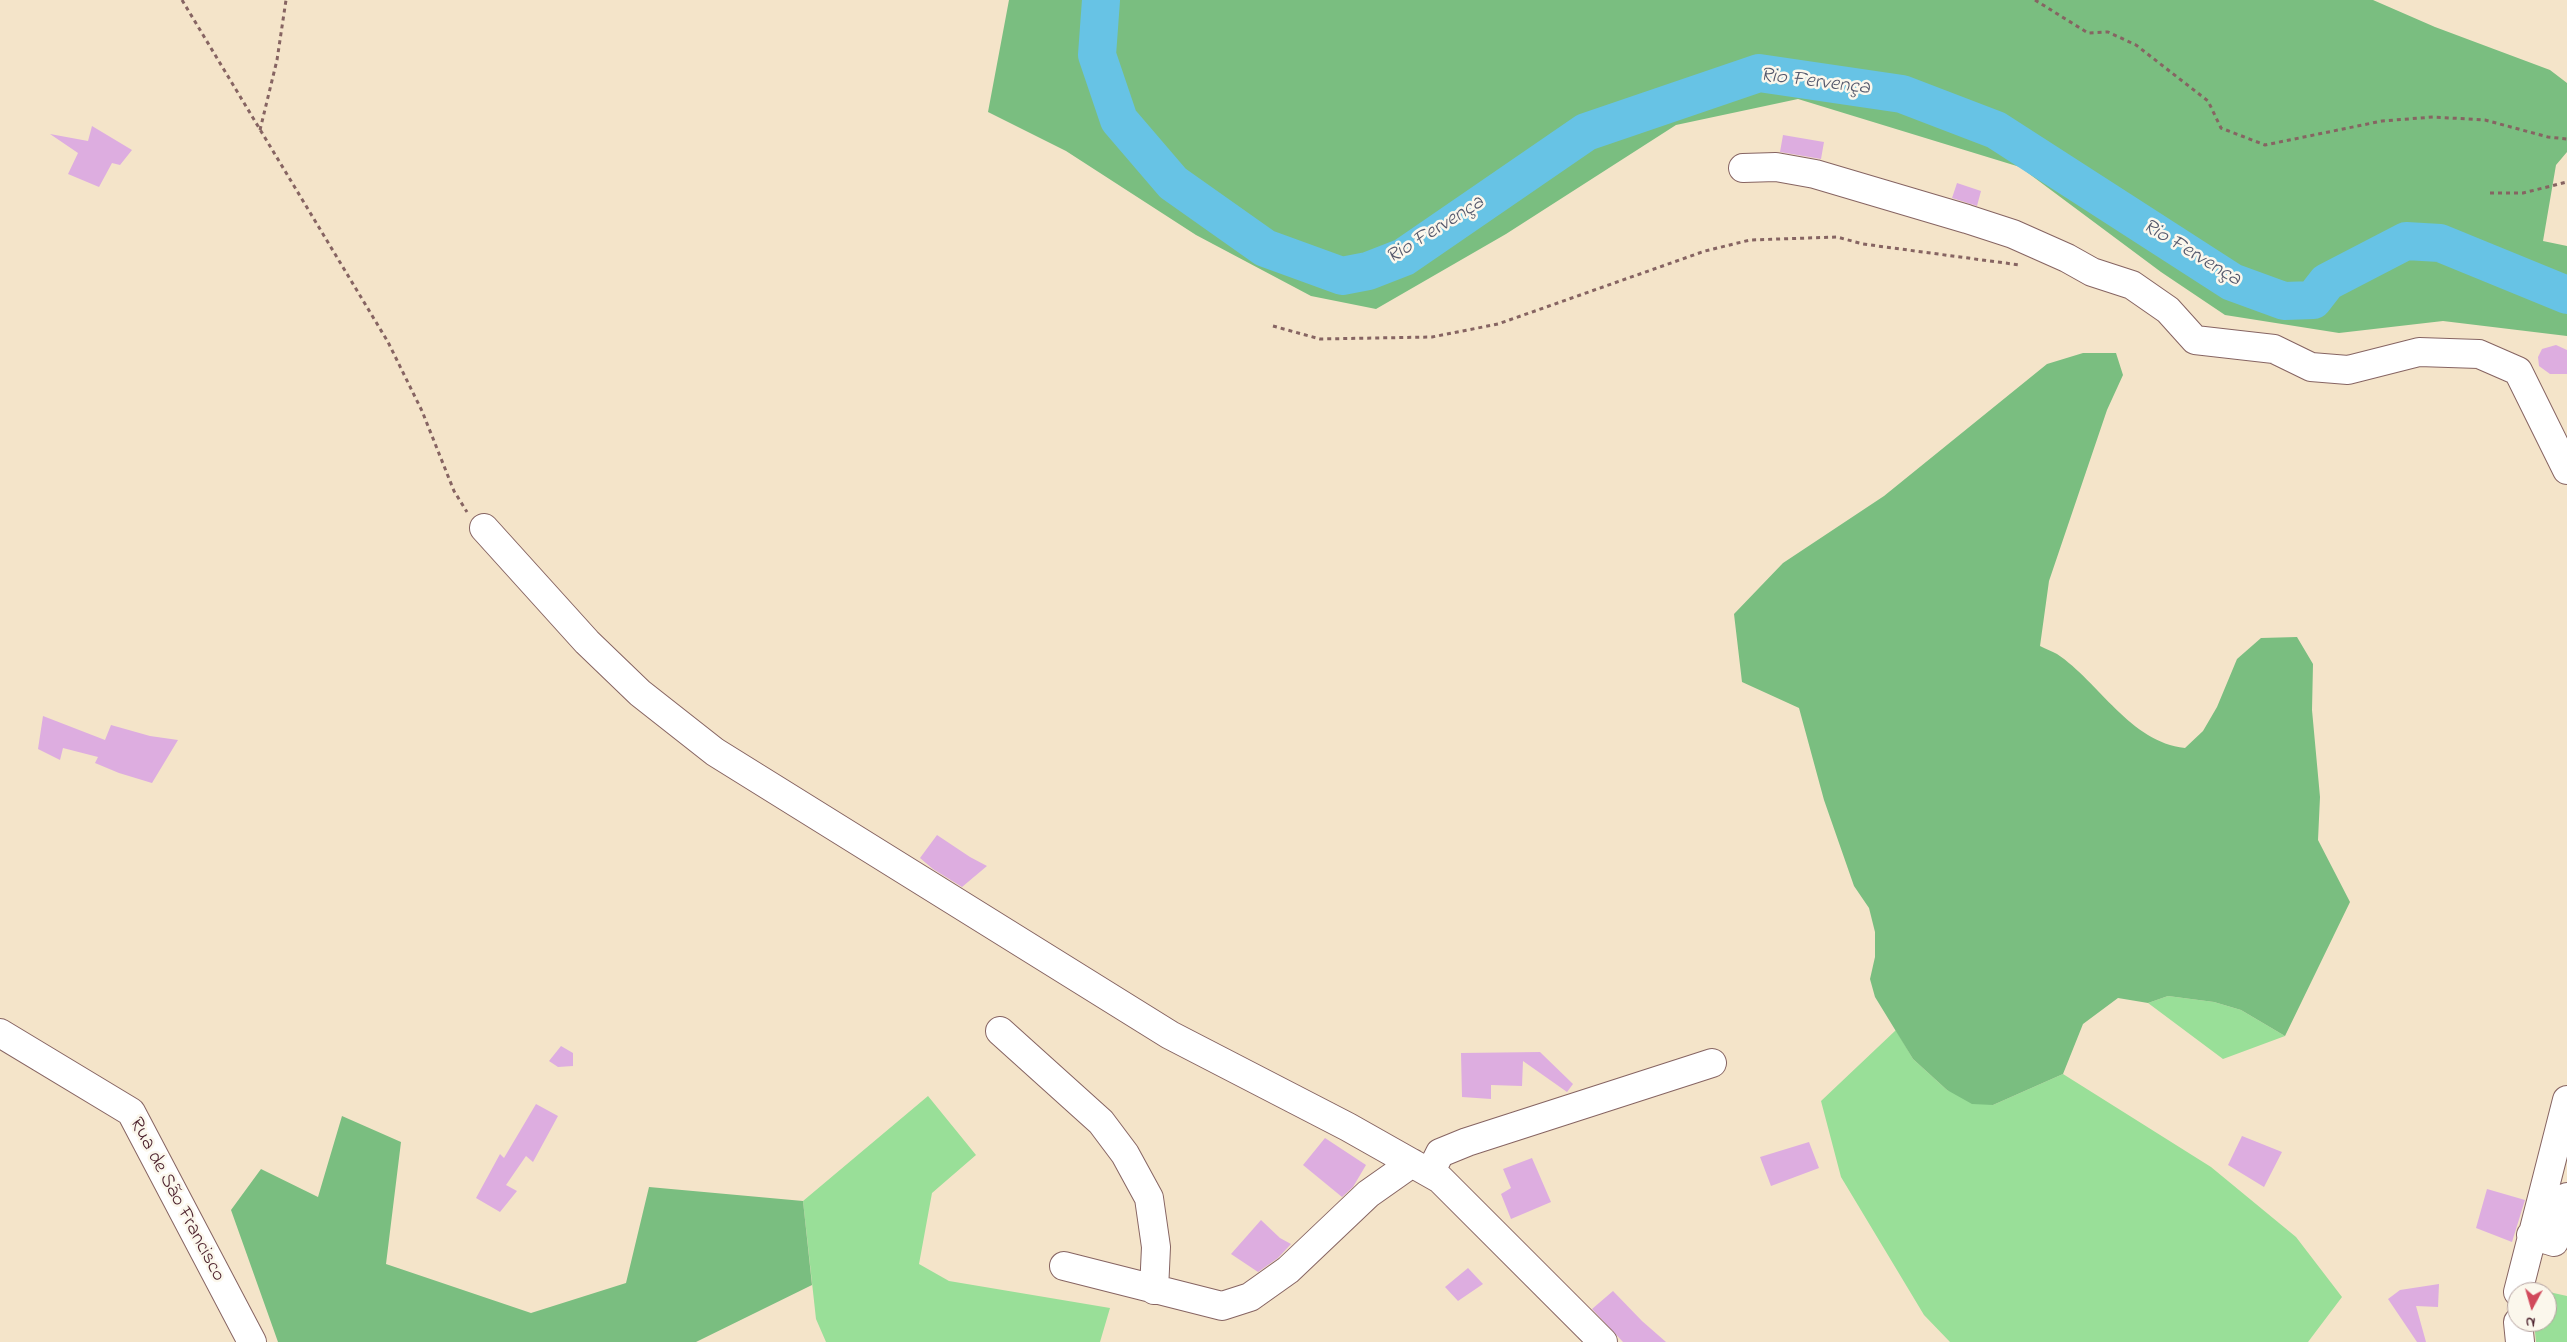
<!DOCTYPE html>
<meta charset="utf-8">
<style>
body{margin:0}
#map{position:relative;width:2567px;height:1342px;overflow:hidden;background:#f4e4c9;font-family:"Indie Flower",sans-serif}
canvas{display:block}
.north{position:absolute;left:2507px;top:1282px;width:50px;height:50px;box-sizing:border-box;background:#fbf7ec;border:1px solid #b4a19f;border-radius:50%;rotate:186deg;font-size:14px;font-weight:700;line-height:20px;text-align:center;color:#4a1f2b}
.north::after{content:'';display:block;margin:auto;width:18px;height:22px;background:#d1495b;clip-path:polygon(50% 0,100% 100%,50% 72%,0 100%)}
</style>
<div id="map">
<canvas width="2567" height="1342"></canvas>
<div class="north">N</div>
</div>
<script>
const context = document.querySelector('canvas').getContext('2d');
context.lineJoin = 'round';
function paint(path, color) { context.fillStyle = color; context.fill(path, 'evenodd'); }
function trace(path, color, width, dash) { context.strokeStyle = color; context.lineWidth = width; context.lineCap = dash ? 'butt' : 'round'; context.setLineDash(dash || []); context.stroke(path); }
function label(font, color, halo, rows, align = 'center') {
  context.font = font + ' "Indie Flower",sans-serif'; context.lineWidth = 5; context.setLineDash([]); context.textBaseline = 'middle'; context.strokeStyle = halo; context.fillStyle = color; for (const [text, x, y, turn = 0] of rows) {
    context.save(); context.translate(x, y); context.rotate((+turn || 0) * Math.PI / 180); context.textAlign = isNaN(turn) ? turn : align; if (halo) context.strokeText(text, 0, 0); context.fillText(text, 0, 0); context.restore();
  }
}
paint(new Path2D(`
 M2168,996L2214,1002L2241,1010L2285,1036L2223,1059L2148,1003Z
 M1896,1030L1913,1059L1947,1090L1993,1105L2063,1074L2211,1167L2296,1237L2342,1297L2308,1342H1950L1924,1315L1841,1177L1821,1101Z
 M928,1096L976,1155L932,1193L919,1264L949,1281L1110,1308L1100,1342H826L816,1319L803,1201Z
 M2531,1288L2567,1296V1342H2536L2534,1322H2547V1292H2531Z`), '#99df98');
paint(new Path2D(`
 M1009,0H2373L2435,27L2550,70L2567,83V152L2556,165L2543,241L2567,246V336L2443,321L2339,333L2225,315L2161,272L2020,167L1798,99L1676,125L1506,234L1376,309L1311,296L1196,235L1066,151L988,112Z
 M2083,353H2116L2123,375L2107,410L2049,581L2040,646C2045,649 2052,651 2057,654C2099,682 2130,742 2185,748L2203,731L2217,707L2237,659L2261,638L2297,637L2313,664L2312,710L2320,797L2318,840L2350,902L2285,1036L2241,1010L2214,1002L2168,996L2148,1003L2118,998L2083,1024L2063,1074L1993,1105L1972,1104L1947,1090L1913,1059L1875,997L1870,979L1875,957V932L1869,908L1854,886L1824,800L1799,708L1742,682L1734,614L1783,563L1884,496L2047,364Z
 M342,1116L401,1142L386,1264L531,1313L626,1283L649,1187L803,1201L812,1285L696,1342H278L231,1210L261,1169L318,1197Z`), '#7abe80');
trace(new Path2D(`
 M1101,0L1097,55L1119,120L1173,183L1265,248L1342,276L1368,271L1404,257L1586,132L1759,73L1902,94L1996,130L2232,282L2284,301L2313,300L2327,282L2406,241L2440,243L2567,295`), '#67c3e5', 38);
paint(new Path2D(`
 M92,126L132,150L120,165L112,163L99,187L68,174L78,153L50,134L88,141Z
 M1783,135L1824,142L1821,159L1780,152Z
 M1957,183L1981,191L1977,206L1952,198Z
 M2556,345L2567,350V374H2550L2539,366L2538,357L2542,349Z
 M43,716L105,740L111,725L150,736L178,740L152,783L119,773L95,763L98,757L63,748L60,760L38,749Z
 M937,835L970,857L987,866L962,887L933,869L920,858Z
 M561,1046L573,1053V1066L558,1067L549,1061Z
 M1540,1052L1573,1084L1567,1092L1523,1061L1522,1086L1491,1085V1099L1462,1097L1461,1053Z
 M536,1104L558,1116L533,1162L526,1156L506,1185L517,1191L500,1212L476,1198L500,1154L504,1158Z
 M2242,1136L2282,1152L2264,1187L2228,1165Z
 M1325,1138L1366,1165L1353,1187L1342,1197L1303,1165Z
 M1809,1142L1819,1168L1771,1186L1760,1157Z
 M1532,1158L1551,1202L1511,1219L1501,1194L1511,1188L1503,1169Z
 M2487,1189L2525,1200L2512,1242L2476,1228Z
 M1261,1220L1280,1238L1291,1244L1278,1258L1258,1272L1231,1254Z
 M1468,1268L1483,1284L1458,1301L1445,1287Z
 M2439,1284L2438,1307L2416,1306L2426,1342H2417L2388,1299L2400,1290Z
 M1613,1291L1642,1321L1666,1342H1623L1592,1309Z`), '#ddade0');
const minor = new Path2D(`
 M1743,168L1776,167L1815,174L1967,219L2013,234L2067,258L2092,272L2132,285L2168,310L2195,340L2274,349L2311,367L2348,370L2419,352L2479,354L2518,371L2567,470
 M484,528L587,642L640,693L715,752L1170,1035L1348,1127L1440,1179L1603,1342
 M1000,1031L1101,1122L1125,1154L1149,1198L1156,1247L1154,1290
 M0,1033L131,1112L252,1342
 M1430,1173L1440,1153L1467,1142L1712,1063
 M2531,1235L2554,1242L2567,1197
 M1064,1266L1222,1306L1250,1297L1288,1270L1368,1194L1412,1163
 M2518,1292L2567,1100
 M2518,1322L2520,1342`);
trace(minor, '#866462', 30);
trace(new Path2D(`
 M182,0L388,342L422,411L454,491L467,512
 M2035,0L2088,33L2108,32L2136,45L2208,101L2221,128L2265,145L2382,121L2433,117L2485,120L2548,137L2567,139
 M260,130L277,60L286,0
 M2490,193H2523L2567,182
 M1273,326L1320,339L1432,337L1498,324L1705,251L1750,240L1837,237L1863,244L2020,265`), '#866462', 3, [4, 4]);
trace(minor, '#fff', 28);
label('20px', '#4a1f2b', '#fbf7ec', [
 ["Rua de São Francisco",176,1200,62]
]);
label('italic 21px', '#54586c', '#fbf7ec', [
 ["Rio Fervença",1815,83,7],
 ["Rio Fervença",1436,231,-32],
 ["Rio Fervença",2191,254,31]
]);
</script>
